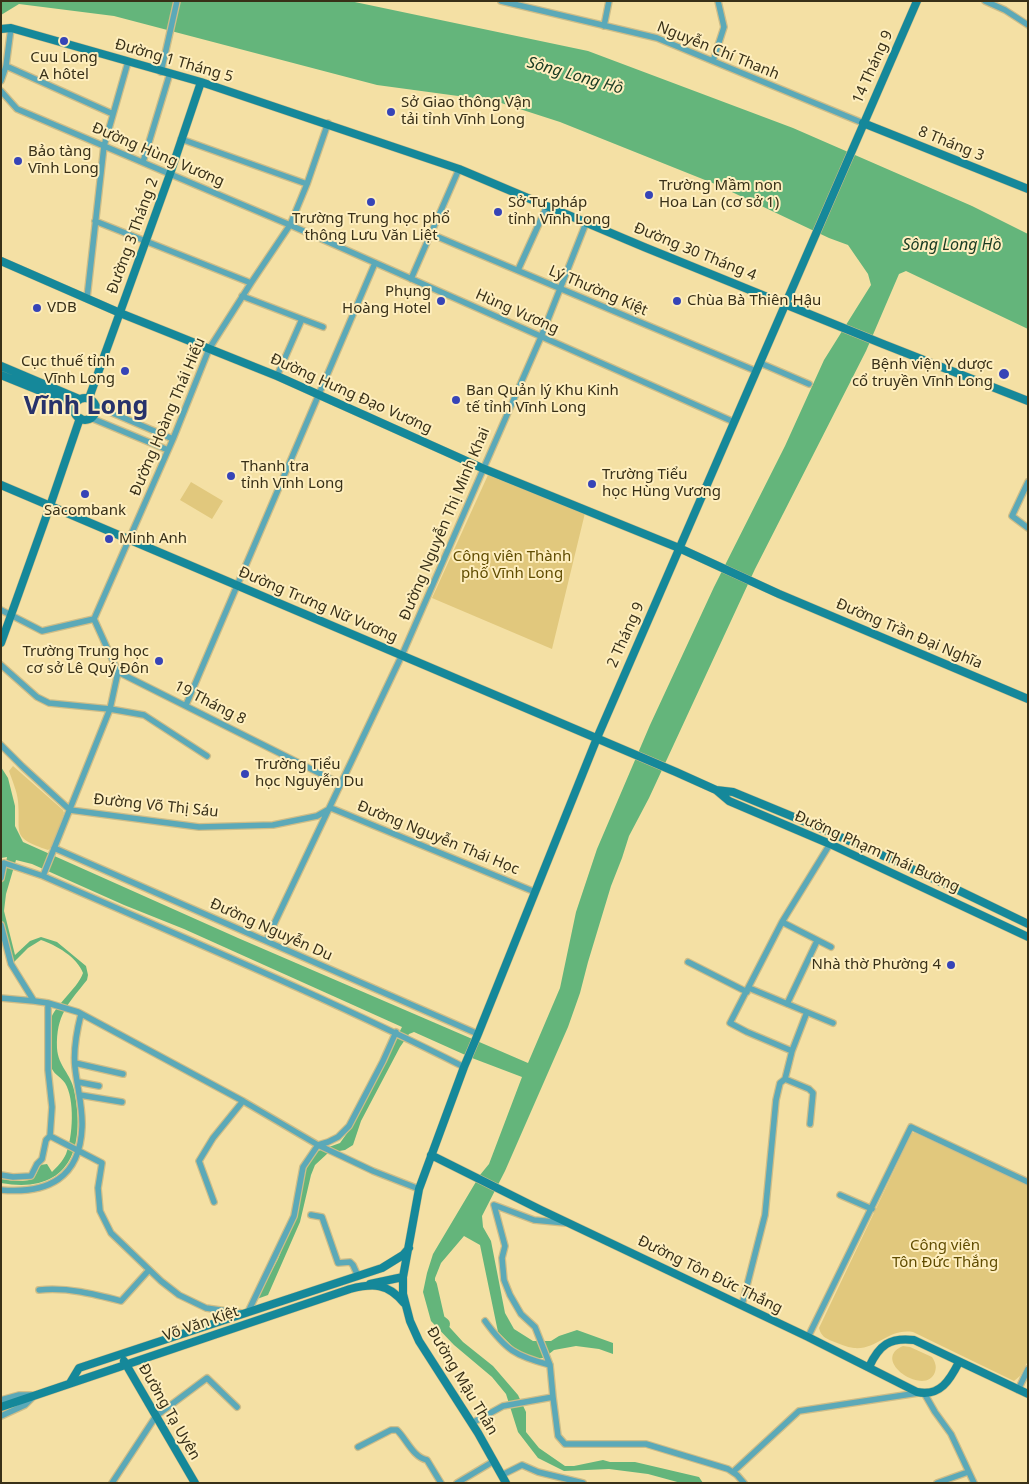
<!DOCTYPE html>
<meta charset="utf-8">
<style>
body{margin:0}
#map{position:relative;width:1029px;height:1484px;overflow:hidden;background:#f4e0a4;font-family:"Noto Sans",sans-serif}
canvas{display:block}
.frame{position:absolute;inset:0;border:2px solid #383018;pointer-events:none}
</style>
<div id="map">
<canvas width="1029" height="1484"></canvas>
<div class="frame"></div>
</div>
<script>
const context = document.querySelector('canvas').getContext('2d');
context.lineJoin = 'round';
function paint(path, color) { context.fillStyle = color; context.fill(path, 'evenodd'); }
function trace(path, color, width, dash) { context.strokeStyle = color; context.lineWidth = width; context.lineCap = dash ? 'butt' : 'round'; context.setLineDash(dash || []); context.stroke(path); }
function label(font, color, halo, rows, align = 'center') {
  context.font = font + ' "Noto Sans",sans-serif'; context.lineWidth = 4; context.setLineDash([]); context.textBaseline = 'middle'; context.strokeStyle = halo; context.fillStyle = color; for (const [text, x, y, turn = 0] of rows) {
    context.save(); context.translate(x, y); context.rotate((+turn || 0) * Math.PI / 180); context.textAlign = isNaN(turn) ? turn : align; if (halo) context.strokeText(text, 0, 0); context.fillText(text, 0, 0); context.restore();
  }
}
paint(new Path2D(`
 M488,475L585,513L552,649L432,598Z
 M191,482L223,501L212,519L180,500Z
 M13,766L63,810L64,813L52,847L48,850C10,837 21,834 18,801C17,791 12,780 9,771Z
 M912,1133H915L1028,1185V1361L1020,1376L1014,1381L913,1332C888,1328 878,1350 854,1348C846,1347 840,1344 832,1341C825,1338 821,1336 819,1328Z
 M903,1346L910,1347L932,1357C935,1362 937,1366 935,1372C926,1398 869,1360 903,1346Z`), '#e1c87d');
paint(new Path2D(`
 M1,1H350L588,51L793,128L972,206L1028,234V329L906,271L899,274L866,351L755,569L649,798L629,836L622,858L611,886L588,962L580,993L568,1027L505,1171L482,1216L483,1227L491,1241L505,1313L514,1329L533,1341H551L559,1336L577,1330L613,1343V1354L599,1349L576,1346L554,1350L544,1358H530L514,1348L498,1332L480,1245L464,1236L441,1263L435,1278V1308L443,1320L463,1342L493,1366L518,1395L526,1412V1432L539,1448L565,1466H574L603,1460L610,1462H635L699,1477L703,1483H681L648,1474L609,1469L564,1471L538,1458L518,1432L506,1394L492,1377L454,1345L431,1321L423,1292L427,1273L433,1254L480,1175L489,1164L522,1077L472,1058L414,1032L409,1034L400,1047L361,1121L353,1145L345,1150L328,1153L315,1165L311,1175L300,1222L268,1295L257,1299L278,1259L294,1219L302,1183L309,1160L318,1151L340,1143L350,1129L402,1027L184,929L124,905L32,864L16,860L6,894L4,911L15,955L30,941L41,937L57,942L86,966L88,975L87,980C68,1004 56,1015 57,1048C58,1066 71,1074 74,1090C86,1148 70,1195 1,1183V1179C10,1180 27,1184 34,1177C37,1174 38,1168 40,1165L47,1164L52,1172C57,1167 63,1161 66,1154C73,1137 75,1099 65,1083C61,1077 55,1075 52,1069C48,1056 48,1036 50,1023C51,1008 77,990 83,973C77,957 56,945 41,940L28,948L13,963L1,920V888L7,857L1,858V767L8,778L15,806V826L23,842L238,938L528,1063L560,988L576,912L597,849L650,725L714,587L785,446L824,360L871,285L868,274L848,245L829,238L715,184L560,122L495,101L377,85L114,16L19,4L1,15Z`), '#64b57b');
trace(new Path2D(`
 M431,1285L439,1320L444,1324`), '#64b57b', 12);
const street = new Path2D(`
 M501,1L657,38L863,123
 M985,1L1005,10L1028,25
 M604,26L609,1
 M713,61L724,27L718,1
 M6,66L113,114
 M161,72L177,1
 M1,81L6,66L11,28
 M1,91L17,109L290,225L734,422
 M181,139L307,184
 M143,162L170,73
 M95,221L251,283
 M431,234L756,371
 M518,270L547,206
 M411,279L459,169
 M242,296L302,319L277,376
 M87,298L104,146L128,62
 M302,319L323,327
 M760,363L809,384
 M96,406L173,439
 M91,418L168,450
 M1028,482L1012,516L1028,528
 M1,610L42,631L94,619
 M94,619L173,439L209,349L251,283L290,225L307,184L328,123
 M94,619L118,672L341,784
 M1,665L37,697L49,703L110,709L144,715L207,756
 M186,705L375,263
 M1,745L22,766L70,810L199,827L273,825L317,816L331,808L535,892
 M54,848L478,1034
 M43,876L110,709L118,672
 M1,878L4,863L43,876C184,938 326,997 464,1067
 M782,922L831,947
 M1,925L11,964L34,1001L48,1003L78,1012L243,1101L318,1145L373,1171L419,1189
 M266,941L402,655L541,337L586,223
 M688,962L747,992
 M749,988L833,1023
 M1,998L34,1001
 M48,1003V1070L52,1107L50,1136L102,1163L98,1188L100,1211L111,1233L161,1281L179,1295L206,1308L241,1313
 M787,1004L817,941
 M792,1051L807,1012
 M75,1063L123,1074
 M785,1079L809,1089L813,1093L810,1124
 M78,1082L99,1086
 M80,1095L122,1102
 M1,1175L13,1177L31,1176L37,1164L42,1159L46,1140L50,1136
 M1,1190C48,1194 80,1178 82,1127C83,1107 77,1087 75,1067C73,1049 77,1030 81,1014
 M840,1195L872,1209
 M214,1202L199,1161L213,1138L243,1101
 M311,1215L322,1217L338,1263L350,1262L353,1265L358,1276
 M39,1290C67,1287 94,1294 121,1301L149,1270
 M742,1305L765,1215L776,1100L780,1083L785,1079L792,1051L747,1032L730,1023L782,922L830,844
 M248,1312L294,1216L303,1167L318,1145L328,1142L338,1137L349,1126L383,1061L396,1032
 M485,1321C506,1350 515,1356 550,1365
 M808,1337L911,1127L1028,1182
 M1018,1390L1028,1369
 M924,1393L935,1412L951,1434L974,1483
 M553,1397L558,1436L565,1444H646L728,1469L737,1475L744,1483
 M1,1400L19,1395H31
 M1,1416L25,1405L33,1397
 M472,1423L503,1406L553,1397L550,1365L535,1327L521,1314L510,1295L504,1280L502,1258L505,1246L494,1205L534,1220L566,1223
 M358,1447L391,1430H397C407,1440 413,1457 427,1460L441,1483
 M733,1472L799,1411L918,1393
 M502,1475L522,1465L538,1472L583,1483
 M112,1483L156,1416L207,1378L237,1407
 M457,1483L494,1461
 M937,1483L968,1472`);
const secondary = new Path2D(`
 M1,29L11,28L201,82L459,169L644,247L883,344L1028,401
 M863,123L1028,189
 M1,261L120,313L277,376L482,468L679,548L779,594L1028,699
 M1,366L79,399
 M1,375L75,405
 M74 409a11 11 0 1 1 22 0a11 11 0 1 1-22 0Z
 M89,398L170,174L201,82
 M1,485L676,772L716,790L729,801L830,844L1028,937
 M1,643L50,506L80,418
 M716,790L733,792C833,832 931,876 1028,924
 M431,1155L539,1209L808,1337L917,1392C940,1397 950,1380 959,1362
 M370,1284L403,1277
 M124,1361L195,1483
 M869,1367C879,1345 890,1337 914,1340L1028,1394
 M70,1383L79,1368L382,1268L403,1255L409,1248
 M1,1407L350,1289C373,1283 388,1283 404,1303
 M506,1483L478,1433L419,1341L410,1321L403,1294V1277L419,1189L464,1067L478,1034L597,738L917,1`);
trace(street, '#cebd88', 8);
trace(secondary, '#cebd88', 9);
trace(street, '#5ba9b8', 5.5);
trace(secondary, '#15889a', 8);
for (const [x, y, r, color] of [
 [64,41,5,"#3644b7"],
 [391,112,5,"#3644b7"],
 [18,161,5,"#3644b7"],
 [649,195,5,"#3644b7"],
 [371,202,5,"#3644b7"],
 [498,212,5,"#3644b7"],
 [441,301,5,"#3644b7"],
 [677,301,5,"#3644b7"],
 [37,308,5,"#3644b7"],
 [125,371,5,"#3644b7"],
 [1004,374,6,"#3644b7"],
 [456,400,5,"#3644b7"],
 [231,476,5,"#3644b7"],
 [592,484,5,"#3644b7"],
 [85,494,5,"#3644b7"],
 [109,539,5,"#3644b7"],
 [159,661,5,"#3644b7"],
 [245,774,5,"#3644b7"],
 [951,965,5,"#3644b7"]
]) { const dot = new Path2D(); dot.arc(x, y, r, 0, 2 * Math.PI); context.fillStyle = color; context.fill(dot); trace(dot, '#feeebe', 2); }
label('15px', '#383018', '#feeebe', [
 ["Nguyễn Chí Thanh",718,51,22],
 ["Đường 1 Tháng 5",174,61,16],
 ["14 Tháng 9",873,67,-66],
 ["8 Tháng 3",951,144,22],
 ["Đường Hùng Vương",158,155,23],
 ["Đường 3 Tháng 2",133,236,-70],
 ["Đường 30 Tháng 4",695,252,22],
 ["Lý Thường Kiệt",598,291,23],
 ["Hùng Vương",517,312,24],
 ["Đường Hưng Đạo Vương",351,394,24],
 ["Đường Hoàng Thái Hiếu",168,417,-67],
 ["Đường Nguyễn Thị Minh Khai",445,524,-67],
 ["Đường Trưng Nữ Vương",318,605,23],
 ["Đường Trần Đại Nghĩa",909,634,23],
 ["2 Tháng 9",626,635,-66],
 ["19 Tháng 8",210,703,27],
 ["Đường Võ Thị Sáu",156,806,6],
 ["Đường Nguyễn Thái Học",438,838,22],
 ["Đường Phạm Thái Bường",877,852,24],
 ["Đường Nguyễn Du",271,930,24],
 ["Đường Tôn Đức Thắng",710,1275,26],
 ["Võ Văn Kiệt",201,1324,-19],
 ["Đường Mậu Thân",462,1381,59],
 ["Đường Tạ Uyên",169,1412,60]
]);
label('15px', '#383018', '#feeebe', [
 ["Cuu Long",64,58,"center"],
 ["A hôtel",64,75,"center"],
 ["Sở Giao thông Vận",401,103],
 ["tải tỉnh Vĩnh Long",401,120],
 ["Bảo tàng",28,152],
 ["Vĩnh Long",28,169],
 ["Trường Mầm non",659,186],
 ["Hoa Lan (cơ sở 1)",659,203],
 ["Sở Tư pháp",508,203],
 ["tỉnh Vĩnh Long",508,220],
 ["Trường Trung học phổ",371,219,"center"],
 ["thông Lưu Văn Liệt",371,236,"center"],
 ["Phụng",431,292,"right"],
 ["Hoàng Hotel",431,309,"right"],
 ["Chùa Bà Thiên Hậu",687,301],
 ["VDB",47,308],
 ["Cục thuế tỉnh",115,362,"right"],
 ["Vĩnh Long",115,379,"right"],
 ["Bệnh viện Y dược",993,365,"right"],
 ["cổ truyền Vĩnh Long",993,382,"right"],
 ["Ban Quản lý Khu Kinh",466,391],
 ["tế tỉnh Vĩnh Long",466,408],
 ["Thanh tra",241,467],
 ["tỉnh Vĩnh Long",241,484],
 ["Trường Tiểu",602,475],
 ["học Hùng Vương",602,492],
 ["Sacombank",85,511,"center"],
 ["Minh Anh",119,539],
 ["Trường Trung học",149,652,"right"],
 ["cơ sở Lê Quý Đôn",149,669,"right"],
 ["Trường Tiểu",255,765],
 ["học Nguyễn Du",255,782],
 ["Nhà thờ Phường 4",941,965,"right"]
], 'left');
label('15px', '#604c00', '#feeebe', [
 ["Công viên Thành",512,557],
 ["phố Vĩnh Long",512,574],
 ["Công viên",945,1246],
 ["Tôn Đức Thắng",945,1263]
]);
label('italic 16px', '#183a22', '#feeebe', [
 ["Sông Long Hồ",575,76,16],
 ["Sông Long Hồ",952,245]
]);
label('bold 25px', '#27326b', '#feeebe', [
 ["Vĩnh Long",86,407]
]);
</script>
